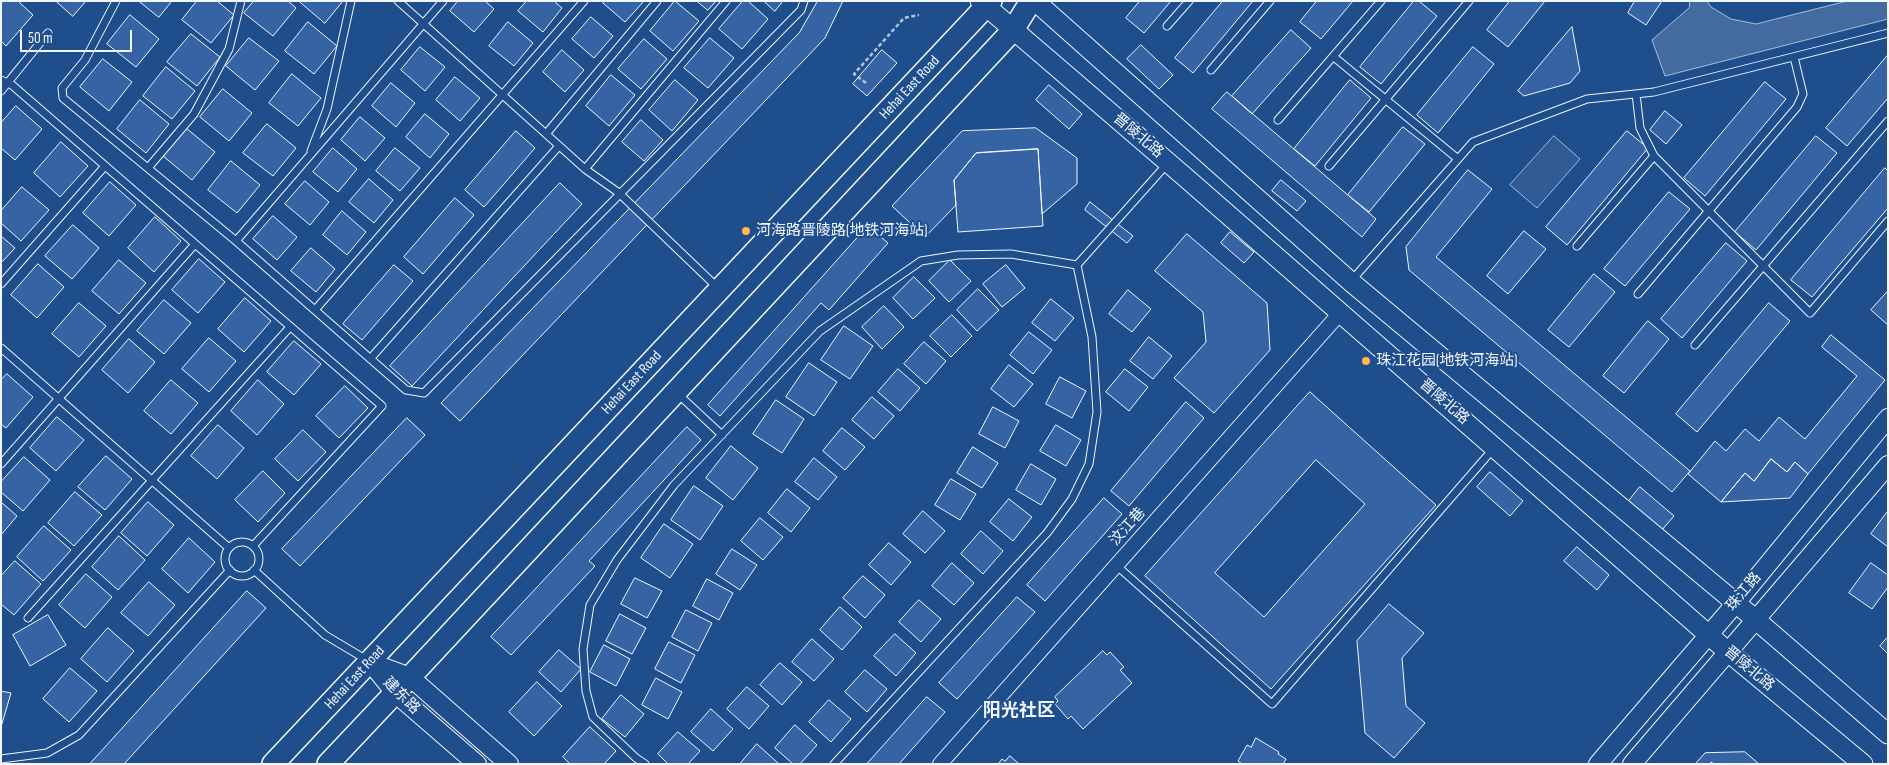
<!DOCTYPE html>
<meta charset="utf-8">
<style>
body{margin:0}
#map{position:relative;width:1889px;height:765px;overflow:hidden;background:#1f4e8c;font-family:"Sofia Sans Condensed",sans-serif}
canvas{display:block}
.frame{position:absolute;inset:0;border:2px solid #f2f6ff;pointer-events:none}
.scale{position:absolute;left:20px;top:30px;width:112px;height:22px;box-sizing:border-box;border:2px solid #f2f6ff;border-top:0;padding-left:6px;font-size:15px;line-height:18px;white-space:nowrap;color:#f2f6ff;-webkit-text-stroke:4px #1f4e8c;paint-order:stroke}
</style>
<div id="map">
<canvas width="1889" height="765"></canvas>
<div class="frame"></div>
<div class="scale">50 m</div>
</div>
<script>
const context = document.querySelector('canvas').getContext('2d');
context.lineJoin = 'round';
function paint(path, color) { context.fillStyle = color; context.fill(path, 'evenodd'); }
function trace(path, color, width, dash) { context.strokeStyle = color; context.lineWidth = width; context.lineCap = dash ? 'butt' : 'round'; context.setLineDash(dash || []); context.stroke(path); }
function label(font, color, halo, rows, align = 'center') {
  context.font = font + ' "Sofia Sans Condensed","Noto Sans SC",sans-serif'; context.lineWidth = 4; context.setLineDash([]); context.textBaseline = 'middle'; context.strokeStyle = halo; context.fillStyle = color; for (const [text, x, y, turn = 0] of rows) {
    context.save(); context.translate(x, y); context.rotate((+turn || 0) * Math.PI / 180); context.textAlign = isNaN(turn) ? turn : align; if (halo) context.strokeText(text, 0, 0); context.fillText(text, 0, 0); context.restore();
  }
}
const built = new Path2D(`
 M1554,136L1580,159L1537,208L1510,185Z`);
paint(built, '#305b95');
trace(built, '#a8bbd7', 1);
const water = new Path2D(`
 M1690,1H1707L1711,7L1731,19L1756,24L1847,1H1888V19L1665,76L1652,40L1689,8Z`);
paint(water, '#446ba0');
trace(water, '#a8bbd7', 1);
const building = new Path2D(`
 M1,1H18L33,15L6,46L1,41Z
 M56,1H86L73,16Z
 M139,1H172L159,17Z
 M197,1H217L234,15L211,43L182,20Z
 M254,1H288L296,8L273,36L244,13Z
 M299,1H343L325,23Z
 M458,1H485L494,9L474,32L450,11Z
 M527,1H554L562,8L543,32L518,11Z
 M605,1H644L625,22L603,3Z
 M675,1L699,21L673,51L650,31Z
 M697,1H716L708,10Z
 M743,1H748L768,19L742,49L719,29Z
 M764,1H783L775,11Z
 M818,1H843L825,38L460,421L441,403L799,33Z
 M1140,1H1171L1144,33L1126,18Z
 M1223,1H1253L1193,73L1175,58Z
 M1317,1H1353L1321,39L1300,22Z
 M1414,1H1419L1437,16L1381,84L1360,67Z
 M1510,1H1545L1508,47L1487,30Z
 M1635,1H1662L1646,25L1628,13Z
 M130,15L159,39L136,67L107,44Z
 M591,17L613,36L594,58L572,39Z
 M308,22L337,46L314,74L285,51Z
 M508,22L533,43L514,66L489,46Z
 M1572,27L1580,71L1570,83L1524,96L1518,91Z
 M1291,30L1311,48L1252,114L1232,96Z
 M191,34L220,57L197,86L167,62Z
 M249,38L279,61L255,90L226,66Z
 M710,38L734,58L708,88L684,68Z
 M644,39L667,59L641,89L618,69Z
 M1141,45L1173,75L1159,89L1127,59Z
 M420,47L445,67L425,91L401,70Z
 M1473,47L1494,64L1438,133L1417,115Z
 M562,50L584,70L565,92L543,72Z
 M882,50L897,63L867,96L853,84Z
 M1888,55V98L1847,146L1826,128Z
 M103,59L132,82L109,111L80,87Z
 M166,67L195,91L172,119L143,96Z
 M292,74L321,98L298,126L269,103Z
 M611,75L635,95L609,126L586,106Z
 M455,77L480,98L460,121L436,100Z
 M675,80L698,100L672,131L649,110Z
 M1350,80L1371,98L1315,166L1294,149Z
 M1765,82L1786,99L1705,196L1684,178Z
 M391,83L415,103L396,127L372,106Z
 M1049,85L1082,114L1069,129L1036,100Z
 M223,89L252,113L229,141L200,117Z
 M1227,92L1376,219L1362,237L1212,109Z
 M140,100L169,124L146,153L117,129Z
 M16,106L42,129L15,160L1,148V123Z
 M1665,111L1682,125L1666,144L1650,130Z
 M425,114L449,134L430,158L406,137Z
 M360,117L385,138L365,161L341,140Z
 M641,120L663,140L644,161L622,142Z
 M267,124L296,148L273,176L243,153Z
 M1403,127L1425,144L1369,212L1348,195Z
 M186,128L215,152L192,180L163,156Z
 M1036,128L1077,158V184L1042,214L1038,149L976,153L954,180L956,205L925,237L892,206L962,131Z
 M516,131L535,148L484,207L465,190Z
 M1627,131L1648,148L1567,245L1546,227Z
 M1816,136L1837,153L1756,250L1735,232Z
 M61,142L88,166L60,197L34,173Z
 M333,148L357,169L338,192L313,172Z
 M395,148L420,168L400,191L376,171Z
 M1038,149L1043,226L958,232L954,180L976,153Z
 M231,161L260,185L237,213L208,190Z
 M1885,168L1888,171V208L1812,297L1791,280Z
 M1468,170L1492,189L1436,257L1690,471L1672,492L1409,270L1406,247Z
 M369,179L393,200L374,223L349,202Z
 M1281,180L1306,201L1297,211L1272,191Z
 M305,181L329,202L310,225L285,204Z
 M110,182L136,205L109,236L83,213Z
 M560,183L582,204L412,386L390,366Z
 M22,187L49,210L21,241L1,223V211Z
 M1669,192L1690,209L1625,286L1604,269Z
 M455,198L474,215L423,274L404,257Z
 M1090,202L1133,236L1127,243L1085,210Z
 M342,211L366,232L347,255L323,235Z
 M273,216L297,237L277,260L253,239Z
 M155,217L181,241L154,272L128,248Z
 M73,225L99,248L72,279L45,256Z
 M868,226L888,243L829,310L821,303L720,416L708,405Z
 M1524,231L1546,249L1508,294L1487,276Z
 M1230,232L1254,252L1244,263L1221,243Z
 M1187,234L1267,303L1270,350L1214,413L1174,378L1206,342L1203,312L1155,271Z
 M1,236L15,248L1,263Z
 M1726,243L1747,261L1682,338L1661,319Z
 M311,248L335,269L316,292L291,271Z
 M199,259L225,282L198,313L172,290Z
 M119,260L146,283L119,314L92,291Z
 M950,260L971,281L949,302L929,281Z
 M38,264L64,287L37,318L11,295Z
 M394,265L413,281L362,340L343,324Z
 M1006,265L1025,288L1002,307L983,284Z
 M1594,274L1615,292L1569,347L1548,330Z
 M914,277L935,298L913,319L893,298Z
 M978,289L999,310L977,331L957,310Z
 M1128,290L1151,309L1132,332L1109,314Z
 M1888,291V325L1871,310Z
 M245,298L271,321L244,352L218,329Z
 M1051,299L1074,318L1055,341L1032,323Z
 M164,300L191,323L164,354L137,331Z
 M79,303L106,326L79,357L52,334Z
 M1769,303L1790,321L1697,432L1676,414Z
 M884,306L904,327L882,349L862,327Z
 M952,315L972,336L951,357L930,336Z
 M1648,321L1669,339L1624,393L1603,376Z
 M844,326L873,346L850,379L821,360Z
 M1029,332L1052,350L1033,374L1010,355Z
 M1831,335L1885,380L1808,474L1795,462L1787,472L1771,459L1754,481L1745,473L1721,502L1688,474L1715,441L1726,451L1745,429L1759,441L1779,417L1805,439L1857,376L1822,347Z
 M1149,337L1172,356L1153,379L1130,361Z
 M209,338L236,361L209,392L182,369Z
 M129,339L155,362L128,393L102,370Z
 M294,341L321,364L294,395L267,372Z
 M924,342L946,361L926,384L904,364Z
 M809,363L837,382L814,416L786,397Z
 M1009,365L1033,384L1014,407L991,389Z
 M898,369L920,388L900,411L878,392Z
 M1125,369L1148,387L1129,411L1106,392Z
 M7,374L33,397L6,428L1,424V380Z
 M1060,377L1086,391L1072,418L1046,404Z
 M171,380L198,403L171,434L144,411Z
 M258,380L284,404L257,435L231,411Z
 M345,386L368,408L339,438L316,416Z
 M1310,392L1436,505L1271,689L1145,576ZM1316,460L1365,504L1264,617L1215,573Z
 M872,397L894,416L874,439L852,420Z
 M776,400L804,419L782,453L753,434Z
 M1186,402L1204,418L1129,506L1111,491Z
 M993,407L1019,421L1005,448L979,434Z
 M57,417L84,440L56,471L30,448Z
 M407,418L425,435L300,566L282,549Z
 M218,425L244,448L217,479L191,456Z
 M1056,425L1081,440L1066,466L1040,451Z
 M687,427L701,440L589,561L595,566L511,655L491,637Z
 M842,428L865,447L845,470L823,451Z
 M303,430L326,452L298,481L275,459Z
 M731,446L758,468L733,500L706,478Z
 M973,447L998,463L982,488L957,473Z
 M106,456L132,479L105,510L78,487Z
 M24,457L50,480L23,511L1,492V482Z
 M814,458L837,477L818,500L795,482Z
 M1771,459L1787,472L1795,462L1808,474L1790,498L1721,502L1745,473L1754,481Z
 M1031,464L1056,479L1041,505L1016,490Z
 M263,471L285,493L258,522L235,500Z
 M1490,472L1523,501L1510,516L1477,487Z
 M951,479L976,494L960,520L935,505Z
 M694,486L723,506L700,540L671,520Z
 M1640,487L1674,516L1661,531L1628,502Z
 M787,489L810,508L791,532L768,513Z
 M75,492L102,515L74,546L48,523Z
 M1104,498L1122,514L1045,601L1027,585Z
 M1009,499L1032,517L1013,541L990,522Z
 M1,502L17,516L1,535Z
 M148,502L174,525L147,556L121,533Z
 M923,511L945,531L925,553L903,534Z
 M1888,511V547L1871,534Z
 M760,518L783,537L763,560L741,541Z
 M664,524L693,544L670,578L641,558Z
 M44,526L71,550L43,581L17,557Z
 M981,531L1003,551L983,574L961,554Z
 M119,536L145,560L118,590L92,567Z
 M189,538L215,562L188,593L162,569Z
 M889,543L911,562L891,585L869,565Z
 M1577,547L1609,575L1597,590L1564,561Z
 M732,549L757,565L740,590L716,574Z
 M15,561L41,584L14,615L1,604V576Z
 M952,563L974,583L954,605L932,586Z
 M1871,563L1888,575V587L1872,609L1849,593Z
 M86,574L112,597L85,628L59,605Z
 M863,576L885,595L865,618L843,598Z
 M635,578L662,591L647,618L621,604Z
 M707,579L733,593L719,620L693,606Z
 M149,582L175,605L148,636L121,613Z
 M247,591L266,608L124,764H90Z
 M1017,597L1035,612L957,699L939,683Z
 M919,600L941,619L921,642L899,622Z
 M1389,604L1424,633L1402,658L1406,706L1425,723L1394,758L1365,733L1357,641Z
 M840,607L862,627L842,650L820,630Z
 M686,610L712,623L698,651L672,637Z
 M620,614L646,628L632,654L606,641Z
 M48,615L66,645L30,666L13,635Z
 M108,628L134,651L107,682L81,659Z
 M895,634L916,653L896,676L874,656Z
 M1888,637V654L1880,646Z
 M812,639L834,659L814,681L792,662Z
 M669,642L695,655L681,683L655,669Z
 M604,645L630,659L616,686L590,672Z
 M559,650L581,669L561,692L539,672Z
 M1103,651L1107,655L1110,652L1124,667L1120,670L1132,683L1083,729L1071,716L1068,719L1055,704L1058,701L1055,697Z
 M780,663L802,682L782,705L760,685Z
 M70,668L97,691L69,722L43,699Z
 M865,670L887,689L867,712L845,692Z
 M656,678L682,692L668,719L642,705Z
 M537,682L562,706L534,736L509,712Z
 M747,687L769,706L749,729L727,709Z
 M1,691L11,693L1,727Z
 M621,695L644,714L625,737L602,719Z
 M927,697L945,712L899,764H867Z
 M829,700L851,719L831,742L809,722Z
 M711,709L733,729L713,751L691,732Z
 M795,725L817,745L800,764H793L775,748Z
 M590,727L616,751L604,764H570L563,757Z
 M678,732L700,751L688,764H668L658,754Z
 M1256,738L1279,752L1278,754L1286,759L1283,764H1242L1238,761L1247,745L1251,747Z
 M757,744L779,764H740Z
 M1745,752L1759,764H1714L1711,762L1710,764H1695L1705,753Z
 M1010,756L1019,764H998L1002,759L1005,761Z`);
paint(building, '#3563a3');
trace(building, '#f2f6ff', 1);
const service = new Path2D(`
 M116,1L85,60L62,88L63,98L236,241L406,390L424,393L801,10L804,1
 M398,1L585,169L619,193L718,288
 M1167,26L1189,1
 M1334,57L1458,159
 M1211,70L1270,1
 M1,80L12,85L382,406L253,546
 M1,91L48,33
 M1636,94L1640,128L1654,156L1810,313L1888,221
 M1278,120L1381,1
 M546,134L657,1
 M311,151L327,109L351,1
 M1329,166L1469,1
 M148,168L194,114L229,49L241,1
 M585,169L726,1
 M236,241L443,1
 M1577,246L1654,156
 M1077,265L1167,164
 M1352,280L1473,142L1587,99L1654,92L1888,33
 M1,284L105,166
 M1638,294L1797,107L1803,94L1794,57
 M315,310L584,1
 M1695,345L1888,121
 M1,348L229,548
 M370,359L559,146
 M678,394L722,435
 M1,464L195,244
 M225 559a17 17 0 1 1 34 0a17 17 0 1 1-34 0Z
 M1116,565L1272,704L1494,448
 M254,570L325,635L367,660
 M28,618L290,327
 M1,759L47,753L79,735L230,570
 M645,764L636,758L593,717L586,691L583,649L590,605L617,560L674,485L820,331L921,261L958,255L1011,254L1077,265
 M834,764L1047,533L1072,499L1089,464L1097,412L1092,337L1077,265`);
const minor = new Path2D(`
 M940,764L1341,312`);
const tertiary = new Path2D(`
 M369,662L410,677L509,764
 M371,663L395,693L477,764
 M1598,764L1736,603L1888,418
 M1632,764L1888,465`);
const secondary = new Path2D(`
 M980,1L1185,177L1727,651L1863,764
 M1035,1L1351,282L1755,619L1888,734`);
const primary = new Path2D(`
 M273,764L991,1
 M328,764L410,677L1013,30L1031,1`);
trace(service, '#f2f6ff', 9);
trace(minor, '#f2f6ff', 16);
trace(tertiary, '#f2f6ff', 20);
trace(secondary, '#f2f6ff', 21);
trace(primary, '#f2f6ff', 24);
trace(new Path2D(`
 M866,83L854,74L904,18L919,15`), '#b3c4dc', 2.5, [4, 2.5]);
trace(service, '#1f4e8c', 7);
trace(minor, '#1f4e8c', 14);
trace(tertiary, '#1f4e8c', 18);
trace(secondary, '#1f4e8c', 19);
trace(primary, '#1f4e8c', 21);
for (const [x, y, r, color] of [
 [746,231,5,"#ffb74d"],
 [1366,361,5,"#ffb74d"]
]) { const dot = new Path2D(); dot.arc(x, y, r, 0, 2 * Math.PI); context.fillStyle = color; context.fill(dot); trace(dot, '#1f4e8c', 2); }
label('15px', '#f2f6ff', '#1f4e8c', [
 ["Hehai East Road",910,88,-47],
 ["晋陵北路",1138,136,40],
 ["Hehai East Road",632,383,-47],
 ["晋陵北路",1444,402,41],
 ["汶江巷",1128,527,-48],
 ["珠江路",1744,592,-50],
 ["晋陵北路",1749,669,40],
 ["Hehai East Road",355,678,-47],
 ["建东路",401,696,45]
]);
label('15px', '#f2f6ff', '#1f4e8c', [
 ["河海路晋陵路(地铁河海站)",756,231],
 ["珠江花园(地铁河海站)",1376,361]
], 'left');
label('bold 18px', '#f2f6ff', '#1f4e8c', [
 ["阳光社区",1019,711]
]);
</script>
